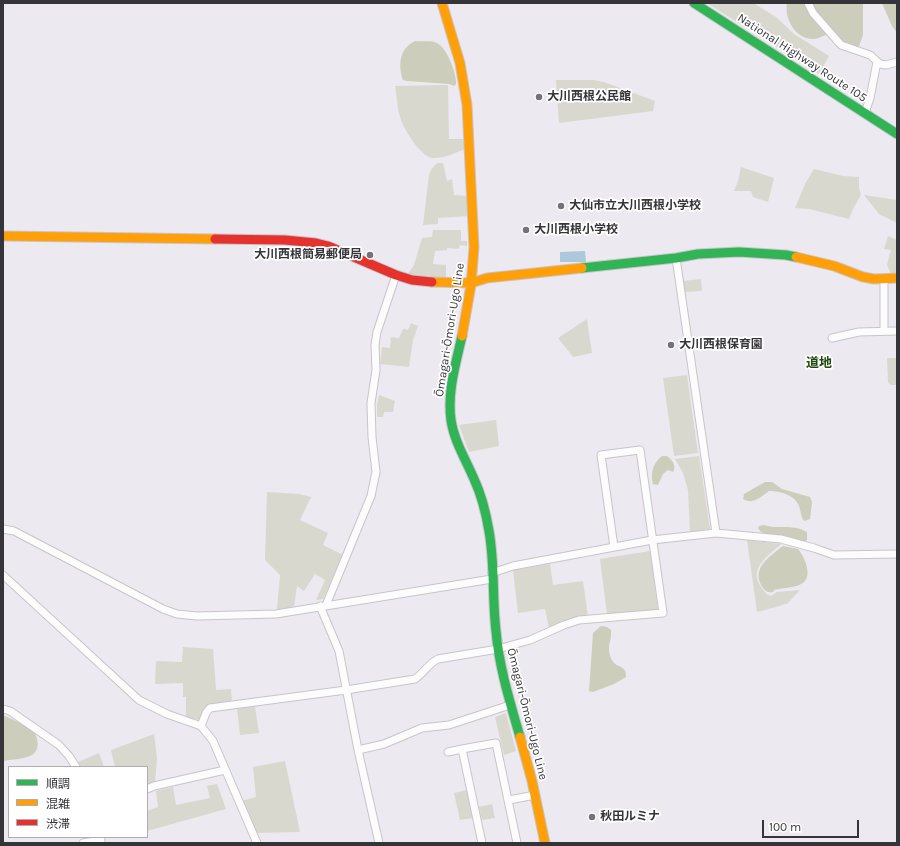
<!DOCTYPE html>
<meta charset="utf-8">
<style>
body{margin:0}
#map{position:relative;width:900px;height:846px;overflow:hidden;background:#ece9f0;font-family:Karla,"Noto Sans JP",sans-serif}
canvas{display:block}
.frame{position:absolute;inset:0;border:4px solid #353439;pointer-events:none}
.legend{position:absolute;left:8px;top:766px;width:140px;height:72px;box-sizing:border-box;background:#fff;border:1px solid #aeaeb0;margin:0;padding:5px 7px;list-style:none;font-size:12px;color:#353439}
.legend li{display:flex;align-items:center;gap:8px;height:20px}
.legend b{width:20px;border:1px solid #aeaeb0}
.scale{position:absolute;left:762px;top:820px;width:97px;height:18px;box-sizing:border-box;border:2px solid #353439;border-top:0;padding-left:5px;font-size:12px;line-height:14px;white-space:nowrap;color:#353439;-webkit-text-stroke:3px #fff;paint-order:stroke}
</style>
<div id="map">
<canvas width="900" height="846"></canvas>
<div class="frame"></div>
<ul class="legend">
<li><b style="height:5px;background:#30b455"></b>順調</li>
<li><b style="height:5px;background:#ff9f0a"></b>混雑</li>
<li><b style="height:5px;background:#e5322d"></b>渋滞</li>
</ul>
<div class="scale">100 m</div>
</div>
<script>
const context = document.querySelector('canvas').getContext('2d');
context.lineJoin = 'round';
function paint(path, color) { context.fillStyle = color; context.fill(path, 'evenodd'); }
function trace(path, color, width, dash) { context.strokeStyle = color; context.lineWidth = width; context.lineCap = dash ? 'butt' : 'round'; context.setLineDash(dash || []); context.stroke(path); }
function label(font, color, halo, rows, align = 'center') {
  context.font = font + ' Karla,"Noto Sans JP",sans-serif'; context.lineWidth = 3.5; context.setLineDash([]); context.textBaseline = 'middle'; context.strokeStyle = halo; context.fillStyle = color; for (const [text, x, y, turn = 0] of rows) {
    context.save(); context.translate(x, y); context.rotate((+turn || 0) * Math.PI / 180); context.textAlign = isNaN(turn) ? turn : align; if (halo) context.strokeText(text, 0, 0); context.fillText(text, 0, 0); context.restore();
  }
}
paint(new Path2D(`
 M707,3H753L776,17L794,34L829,56L819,74Z
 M556,80H594L604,82L655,101L653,111L559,123Z
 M448,85L449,139H465V149C455,153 443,159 432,158C420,156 403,128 400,117C397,107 397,96 395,86Z
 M437,163H443L447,181L452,179L454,195L468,196L469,216L438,218V224L423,225L429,175L432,168Z
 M741,167L774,178L768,202L753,197L751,191H734L738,181Z
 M814,169L843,176L859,177V188L861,195L853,209L849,219L809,209L795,208L805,184Z
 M864,195L897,200V223L879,214Z
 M433,230H461V241H467V246L460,245L459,249L447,248V250L435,251L433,264L446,265V278L407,275L414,265L422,238L432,237Z
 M888,236L897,240V274H891L887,265L891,250L884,249Z
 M701,279L702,291L684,292L683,281Z
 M587,319L592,353L573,357L558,338Z
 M411,323L418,326L413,340L409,367L380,364L382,347L390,348L391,337L399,338L403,329L408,330Z
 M887,358H897V385H891L888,382Z
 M687,375L698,453L674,456L663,378Z
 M379,395L395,401L393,412H384L383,417H377V405Z
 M496,420L499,446L469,452L459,425Z
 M699,456L710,529L690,533L688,490L683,473L675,459Z
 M267,492L299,494L311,497L300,520L328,533L323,545L343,555L323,599L316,600L325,580L315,574L304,591L297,586L294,606L287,609H277L280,575L265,560Z
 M747,540L781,544C768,556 747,569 762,588C765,592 766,595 771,596L777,592L800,590L788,603L780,606L757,612Z
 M650,551L658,610L607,614L600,559Z
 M550,564L553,585L583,581L588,617L549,628L545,609L518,613L513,570Z
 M183,647L213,649L216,690L231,689L232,703L209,706L200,720L186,717V697H183V683L155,684L156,661L182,662Z
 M255,706L259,733L240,735L237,708Z
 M506,713L516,751L504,755L495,717Z
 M154,734L157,758L155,783L147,787V767H115L111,750Z
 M99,753L104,767H80L78,762Z
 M285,761L300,832L255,833L241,801L256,797L253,767Z
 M217,784L226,809L147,831V811L158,807L156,791L173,787L176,805L210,798L207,786Z
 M467,790L473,818L460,820L454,793Z
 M492,804L495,818L482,820L479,807Z`), '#d9d8ce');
paint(new Path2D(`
 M787,3H863V35L858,49L855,51L826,35C822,36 818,39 814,39C796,40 784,19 787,3Z
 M882,3L897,4V33L892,26Z
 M415,41C422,42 431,40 437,43C447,48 457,74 456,84L454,86L449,84L407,81L403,80C398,65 399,49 415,41Z
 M662,456H667C672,460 677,465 673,472L668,470L663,474L658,485L653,484C650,473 653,463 662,456Z
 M765,482H772L782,489L810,497L812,502L810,519L804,521C801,517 801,512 799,506C795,495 780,491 769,491C760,497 754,505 743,499L744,494Z
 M764,525C778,530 791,523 807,532V540L804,542L766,534L761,532L758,528L759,526Z
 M783,546L798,549C805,557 815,580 799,585C792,588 782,588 774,590L773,592C768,593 767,592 763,588C750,569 769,557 783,546Z
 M601,626L607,627L611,630C612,642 606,645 611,658C615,669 627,664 626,677L614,684L593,692L589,691L593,633Z
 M3,715L24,725L35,733C46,760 21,758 3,761Z`), '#cdcdbb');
paint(new Path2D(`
 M585,251L586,262H560V252Z`), '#aec8db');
const street = new Path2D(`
 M808,3L813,13L841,45L870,55L880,64L886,65L897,62
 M865,113L870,98L877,62
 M676,258L716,533
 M884,331V278
 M832,338L859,332L897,331
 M3,529L14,531L163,609L177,614L197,616L276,614L492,579
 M492,573L513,566L652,540L716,533L781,539L814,548L834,555L897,554
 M3,575L139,700L167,714L201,726L213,741L257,843
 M326,605L371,496L376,472L372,437L371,403L376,370L375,345L377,332L396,275
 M320,606L339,651L358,750L379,843
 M3,709L10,711L59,745L69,756L76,767
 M201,726L206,713L210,708L346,690L415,679C424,673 429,663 438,659L498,649L530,640L564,625L579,620L663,613L640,450L601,455L614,547
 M358,750L384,744L422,728L449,725L510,705
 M448,752L462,749
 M147,789L154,786L225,770
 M509,800L535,795
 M83,843L101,840
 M482,843L462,749L496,743L517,843`);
const fast = new Path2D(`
 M694,3L897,134
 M582,268L676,258L698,254L739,252L786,255L796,257
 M462,336C456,363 447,392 451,420C454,441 466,460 474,479C482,496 486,513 489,531C495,564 492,598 496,631C499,667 510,702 520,737`);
const slow = new Path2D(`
 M442,3L460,63L467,105L474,247L471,285L462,336
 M3,236L215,239
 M796,257L834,266L863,277L874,279L897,278
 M432,282L471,283L487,278L582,268
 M520,737L532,781L545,843`);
const jam = new Path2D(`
 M215,239L285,240L316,243L328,246L396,275L412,280L432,282`);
trace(street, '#c7c5ca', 9);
trace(fast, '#c7c5ca', 11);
trace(slow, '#c7c5ca', 11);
trace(jam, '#c7c5ca', 11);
trace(street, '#fcfcfd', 7);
trace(fast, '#30b455', 9);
trace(slow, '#ff9f0a', 9);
trace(jam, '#e5322d', 9);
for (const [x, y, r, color] of [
 [539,97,4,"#757379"],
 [561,206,4,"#757379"],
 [526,230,4,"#757379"],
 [370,255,4,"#757379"],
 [671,345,4,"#757379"],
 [592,817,4,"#757379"]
]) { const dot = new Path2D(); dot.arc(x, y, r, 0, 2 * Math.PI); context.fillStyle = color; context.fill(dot); trace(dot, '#fff', 1.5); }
label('12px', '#353439', '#fff', [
 ["National Highway Route 105",802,58,33],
 ["Ōmagari-Ōmori-Ugo Line",450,330,-81],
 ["Ōmagari-Ōmori-Ugo Line",527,714,76]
]);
label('bold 12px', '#353439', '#fff', [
 ["大川西根公民館",547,97],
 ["大仙市立大川西根小学校",569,206],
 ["大川西根小学校",534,230],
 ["大川西根簡易郵便局",362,255,"right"],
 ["大川西根保育園",679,345],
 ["秋田ルミナ",600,817]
], 'left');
label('bold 13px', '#1e490e', '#fff', [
 ["道地",819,363]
]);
</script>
